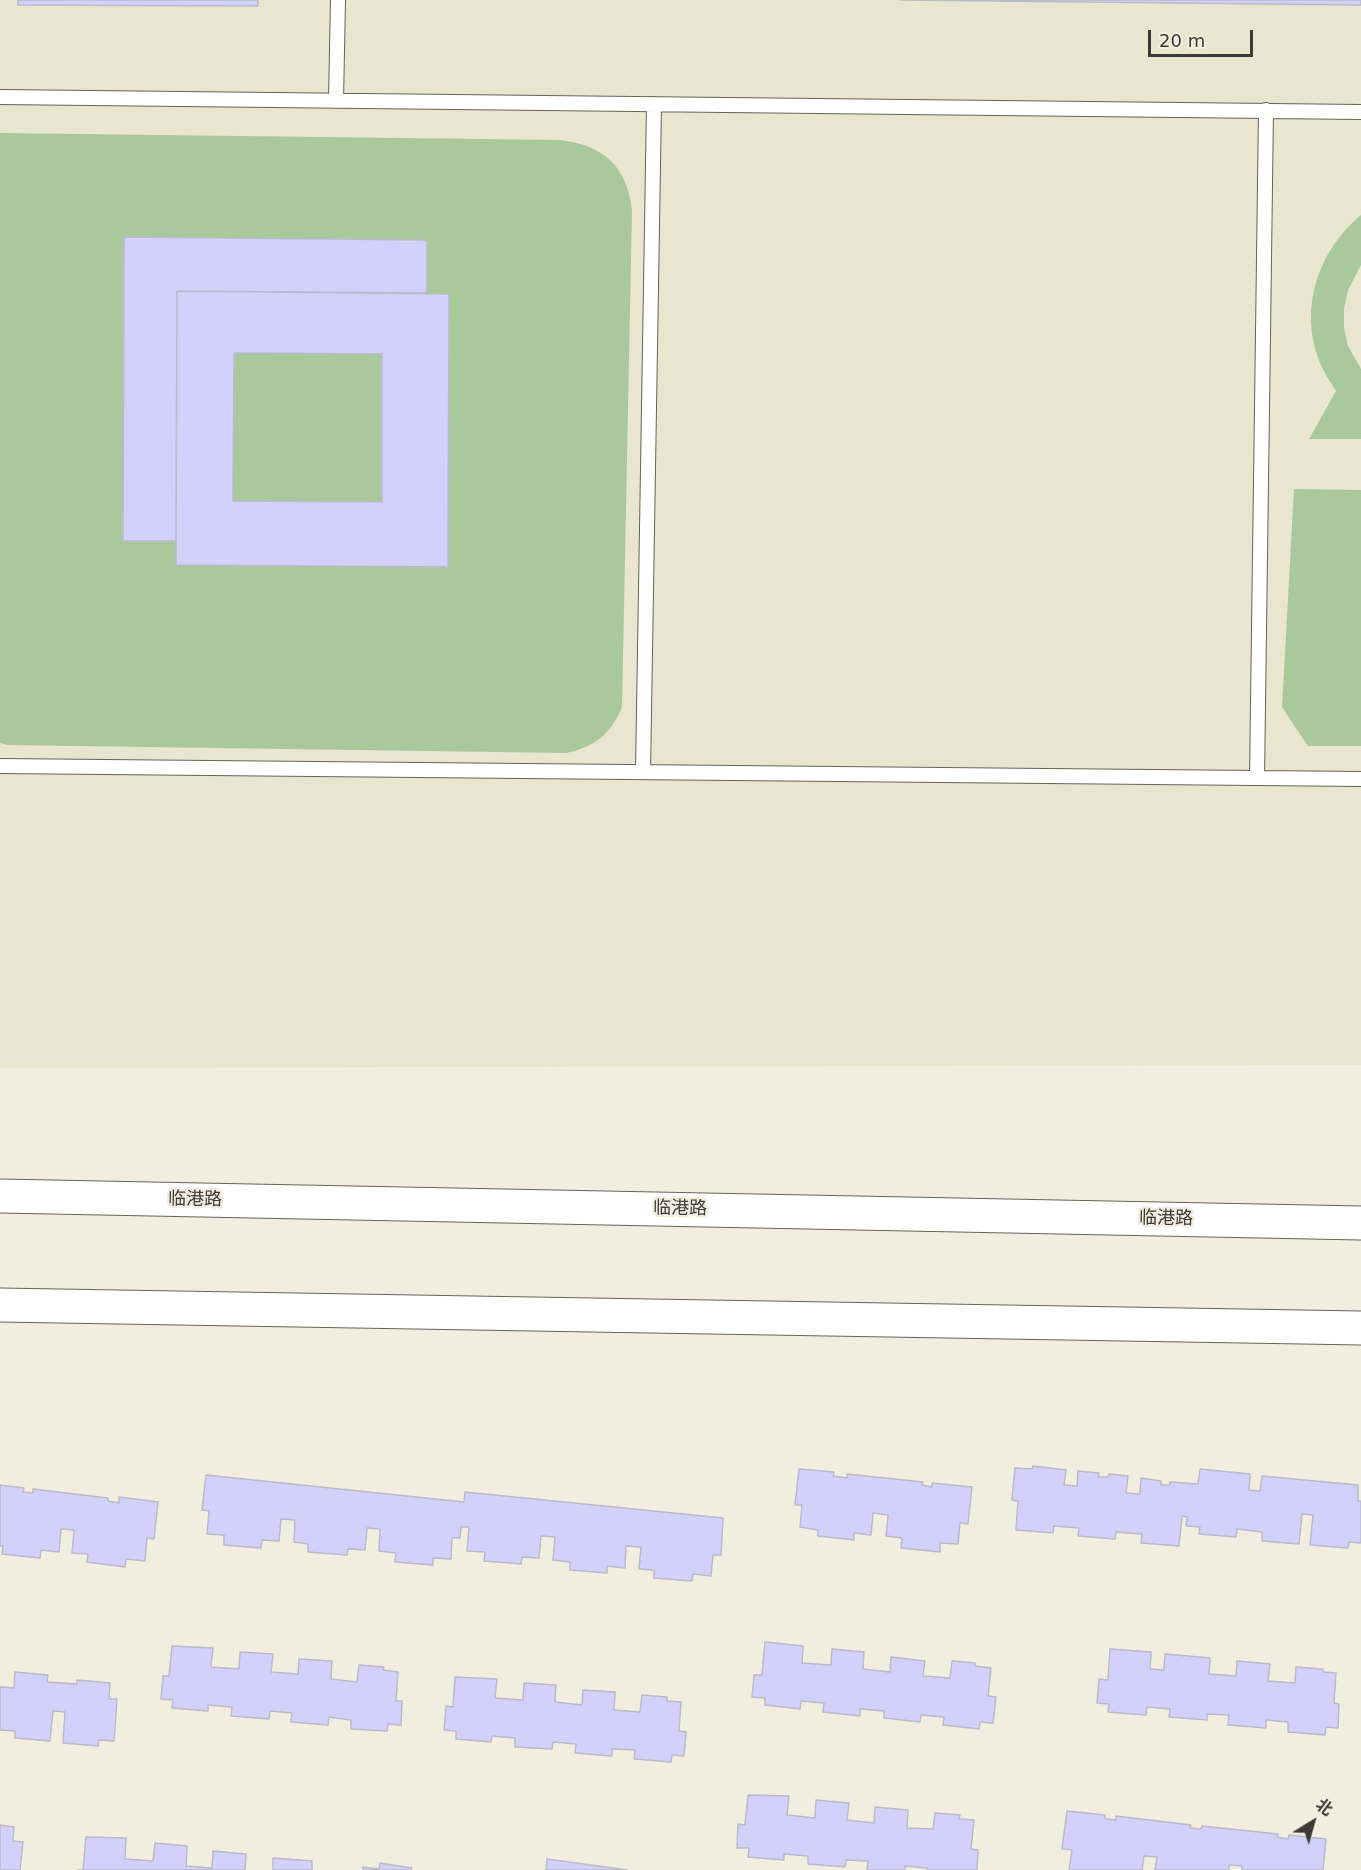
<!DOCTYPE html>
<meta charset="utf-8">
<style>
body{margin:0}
#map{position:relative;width:1361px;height:1870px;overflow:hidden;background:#f2eedf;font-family:"DejaVu Sans","Noto Sans SC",sans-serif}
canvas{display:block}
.north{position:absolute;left:1283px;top:1792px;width:60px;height:60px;-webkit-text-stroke:4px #f2eedf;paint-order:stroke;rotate:37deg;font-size:16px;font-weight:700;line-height:24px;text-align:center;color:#3c3a34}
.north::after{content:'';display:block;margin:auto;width:21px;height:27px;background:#3c3a34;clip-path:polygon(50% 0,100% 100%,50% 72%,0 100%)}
.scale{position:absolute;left:1148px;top:30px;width:105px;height:27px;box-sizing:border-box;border:3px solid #3c3a34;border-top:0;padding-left:8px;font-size:18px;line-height:21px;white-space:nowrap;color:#3c3a34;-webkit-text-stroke:4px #f2eedf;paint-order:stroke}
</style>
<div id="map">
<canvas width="1361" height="1870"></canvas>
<div class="north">北</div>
<div class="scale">20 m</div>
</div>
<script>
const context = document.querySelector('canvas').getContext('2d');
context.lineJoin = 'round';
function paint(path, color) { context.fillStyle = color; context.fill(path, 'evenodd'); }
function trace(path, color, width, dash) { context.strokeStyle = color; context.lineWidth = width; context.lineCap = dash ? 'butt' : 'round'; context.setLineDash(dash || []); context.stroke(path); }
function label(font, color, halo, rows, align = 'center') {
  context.font = font + ' "DejaVu Sans","Noto Sans SC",sans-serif'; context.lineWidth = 5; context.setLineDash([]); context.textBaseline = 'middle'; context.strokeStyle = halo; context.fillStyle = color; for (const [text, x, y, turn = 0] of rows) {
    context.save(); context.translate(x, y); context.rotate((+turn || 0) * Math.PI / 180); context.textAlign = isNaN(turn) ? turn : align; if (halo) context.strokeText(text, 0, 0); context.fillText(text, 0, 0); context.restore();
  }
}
paint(new Path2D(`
 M0,0H1361V1065L0,1068Z`), '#e9e5ce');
paint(new Path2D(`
 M0,133L560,140C603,145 627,166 632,210L622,707C611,734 595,747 566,753L7,745L0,743Z
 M1361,215V265L1348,290L1344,309V328L1348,346L1361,369V439H1309L1336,391C1332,384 1327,378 1324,371C1296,316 1316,252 1361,215Z
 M1294,489L1361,490V746H1308L1282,707Z`), '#a9c99c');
const building = new Path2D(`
 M18,0H258V6L18,5Z
 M901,0H1361V5Z
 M124,237L427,240V293L177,291L176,541H123Z
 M177,291L449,294L448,567L176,565ZM234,353L382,354V502L233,501Z
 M1033,1466L1066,1470L1064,1485L1077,1486L1078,1471L1099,1473L1098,1477H1108L1109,1474L1128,1476L1126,1493L1140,1494L1141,1478L1161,1481V1485H1170V1482L1198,1484L1200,1469L1250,1474L1249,1490L1260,1491L1262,1476L1358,1485V1501H1361V1543L1349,1542L1348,1548L1310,1545L1313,1515L1302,1514L1299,1544L1262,1541V1532L1237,1529L1236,1537L1199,1534L1200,1527L1186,1526L1187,1517L1182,1516L1179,1546L1141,1543L1142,1534L1116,1532L1115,1539L1078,1536L1079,1528L1054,1526L1053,1533L1016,1530L1018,1501L1012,1500L1015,1468L1032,1469Z
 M799,1469L834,1472L833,1476L847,1478V1474L923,1482L922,1485L932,1487V1483L972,1487L968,1524L960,1523L958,1544L940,1543V1552L901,1548L902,1538L886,1536L888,1515L873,1513L871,1535L854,1533V1540L818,1536V1530L800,1527L802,1505H795Z
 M206,1475L464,1502L465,1492L723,1518L721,1555H713L711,1576L693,1574L692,1581L654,1578V1570L639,1569L641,1547L626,1546L625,1568L607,1566V1573L570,1570V1562L553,1560L555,1537L541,1536L539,1558L522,1557L521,1564L484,1561L485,1552L467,1551L469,1527H461L460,1538H452L451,1559L433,1558V1565L395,1562L396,1553L379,1551L380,1529L367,1528L365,1550L348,1549L347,1555L308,1552V1544L294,1542L295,1520L281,1519L279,1541L262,1540L261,1548L224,1545V1535L207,1534L209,1511L202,1510Z
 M0,1485L24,1488L23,1492L33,1493V1489L108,1498V1501L119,1503V1497L158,1502L154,1539L147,1538L145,1561L126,1559L125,1567L87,1562L88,1554L72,1553L74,1530L61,1529L59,1552L41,1550L40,1558L2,1554L3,1546H0Z
 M765,1642L803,1646L802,1663L831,1665L832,1649L864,1652L863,1669L890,1672L891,1657L925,1661L923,1676L950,1678L952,1661L975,1663V1666L991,1668L988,1696L996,1697L993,1723L980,1722L979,1729L943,1725L944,1717L921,1715L920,1722L884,1718V1711L860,1709V1716L823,1712L824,1703L801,1701L800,1709L765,1705V1698L752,1697L754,1675H762Z
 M172,1646L213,1648L211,1667L239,1669L240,1652L273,1654L271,1672L298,1674L299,1659L332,1661L331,1679L357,1682L359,1665L384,1667L383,1670L398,1672L396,1701H402L401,1725L388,1724L387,1731L351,1729V1720L329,1717L328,1725L291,1722L292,1713L270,1711L269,1719L231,1716L232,1707L208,1705V1711L172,1708L173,1700L161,1699L163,1676H169Z
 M1110,1649L1151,1652L1150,1669L1164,1670L1165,1654L1210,1658L1209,1674L1236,1676L1237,1661L1270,1664L1268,1681L1295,1683L1296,1667L1323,1669V1672L1336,1673L1334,1703L1339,1704L1338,1728L1326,1727L1325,1735L1288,1732V1722L1266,1720V1728L1228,1725L1229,1715L1207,1714V1720L1169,1717L1170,1709L1147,1707L1146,1715L1108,1712L1109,1704L1097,1703L1099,1679L1108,1680Z
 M15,1672L48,1675L47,1682L77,1684V1680L110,1683L109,1699H117L114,1741L99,1740L98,1746L63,1743L65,1712L53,1711L50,1741L15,1738V1731L0,1730V1687L14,1688Z
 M455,1677L497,1679L495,1698L523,1700L524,1683L556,1685L555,1702L582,1705L583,1690L615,1692L614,1710L640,1712L642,1695L667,1697V1701L681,1702L679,1731L686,1732L684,1756L672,1755L671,1762L634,1759L635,1750L612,1749V1756L575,1753L576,1744L553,1742L552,1749L515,1747V1738L492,1736L491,1742L456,1739V1731L444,1730L446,1706L453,1707Z
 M748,1795L789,1796L787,1815L815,1818L816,1800L849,1803L847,1820L874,1823L875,1807L908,1810L907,1828L933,1829L935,1813L960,1815L959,1819L974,1820L971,1849L978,1850L977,1870H927V1868L905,1866V1870H867L868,1861L846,1860L845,1867L808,1864V1856L784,1854V1860L748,1857L749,1848H737L738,1824L745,1825Z
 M1067,1811L1105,1815V1819L1116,1820V1816L1191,1825L1190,1828L1201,1829L1202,1826L1278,1834L1277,1837L1288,1839L1289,1835L1326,1839L1323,1870H1242V1866L1229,1865V1870H1155L1157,1857L1144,1856L1142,1870H1069L1072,1850L1062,1849Z
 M0,1825L14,1827L13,1841L23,1842L20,1870H0Z
 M86,1837L126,1838L125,1859L153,1861L155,1843L187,1846L186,1866L212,1868L213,1851L246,1854L245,1870H78H83Z
 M273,1858L312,1861V1870H273Z
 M547,1859L627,1870H546Z
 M380,1863L412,1868L411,1870H363V1867L379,1869Z`);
paint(building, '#d3d1fb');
trace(building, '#babac9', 1.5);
const lane = new Path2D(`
 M0,97L1361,112
 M336,101L338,0
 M0,766L1361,779
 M643,772L654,104
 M1257,778L1266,110`);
const secondary = new Path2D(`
 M0,1196L1361,1223
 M0,1305L1361,1328`);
trace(lane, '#666356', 16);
trace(secondary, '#666356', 35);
trace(lane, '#fff', 14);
trace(secondary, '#fff', 33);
label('18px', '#3c3a34', '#f2eedf', [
 ["临港路",195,1200,1],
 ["临港路",680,1209,1],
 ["临港路",1166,1219,1]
]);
</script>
